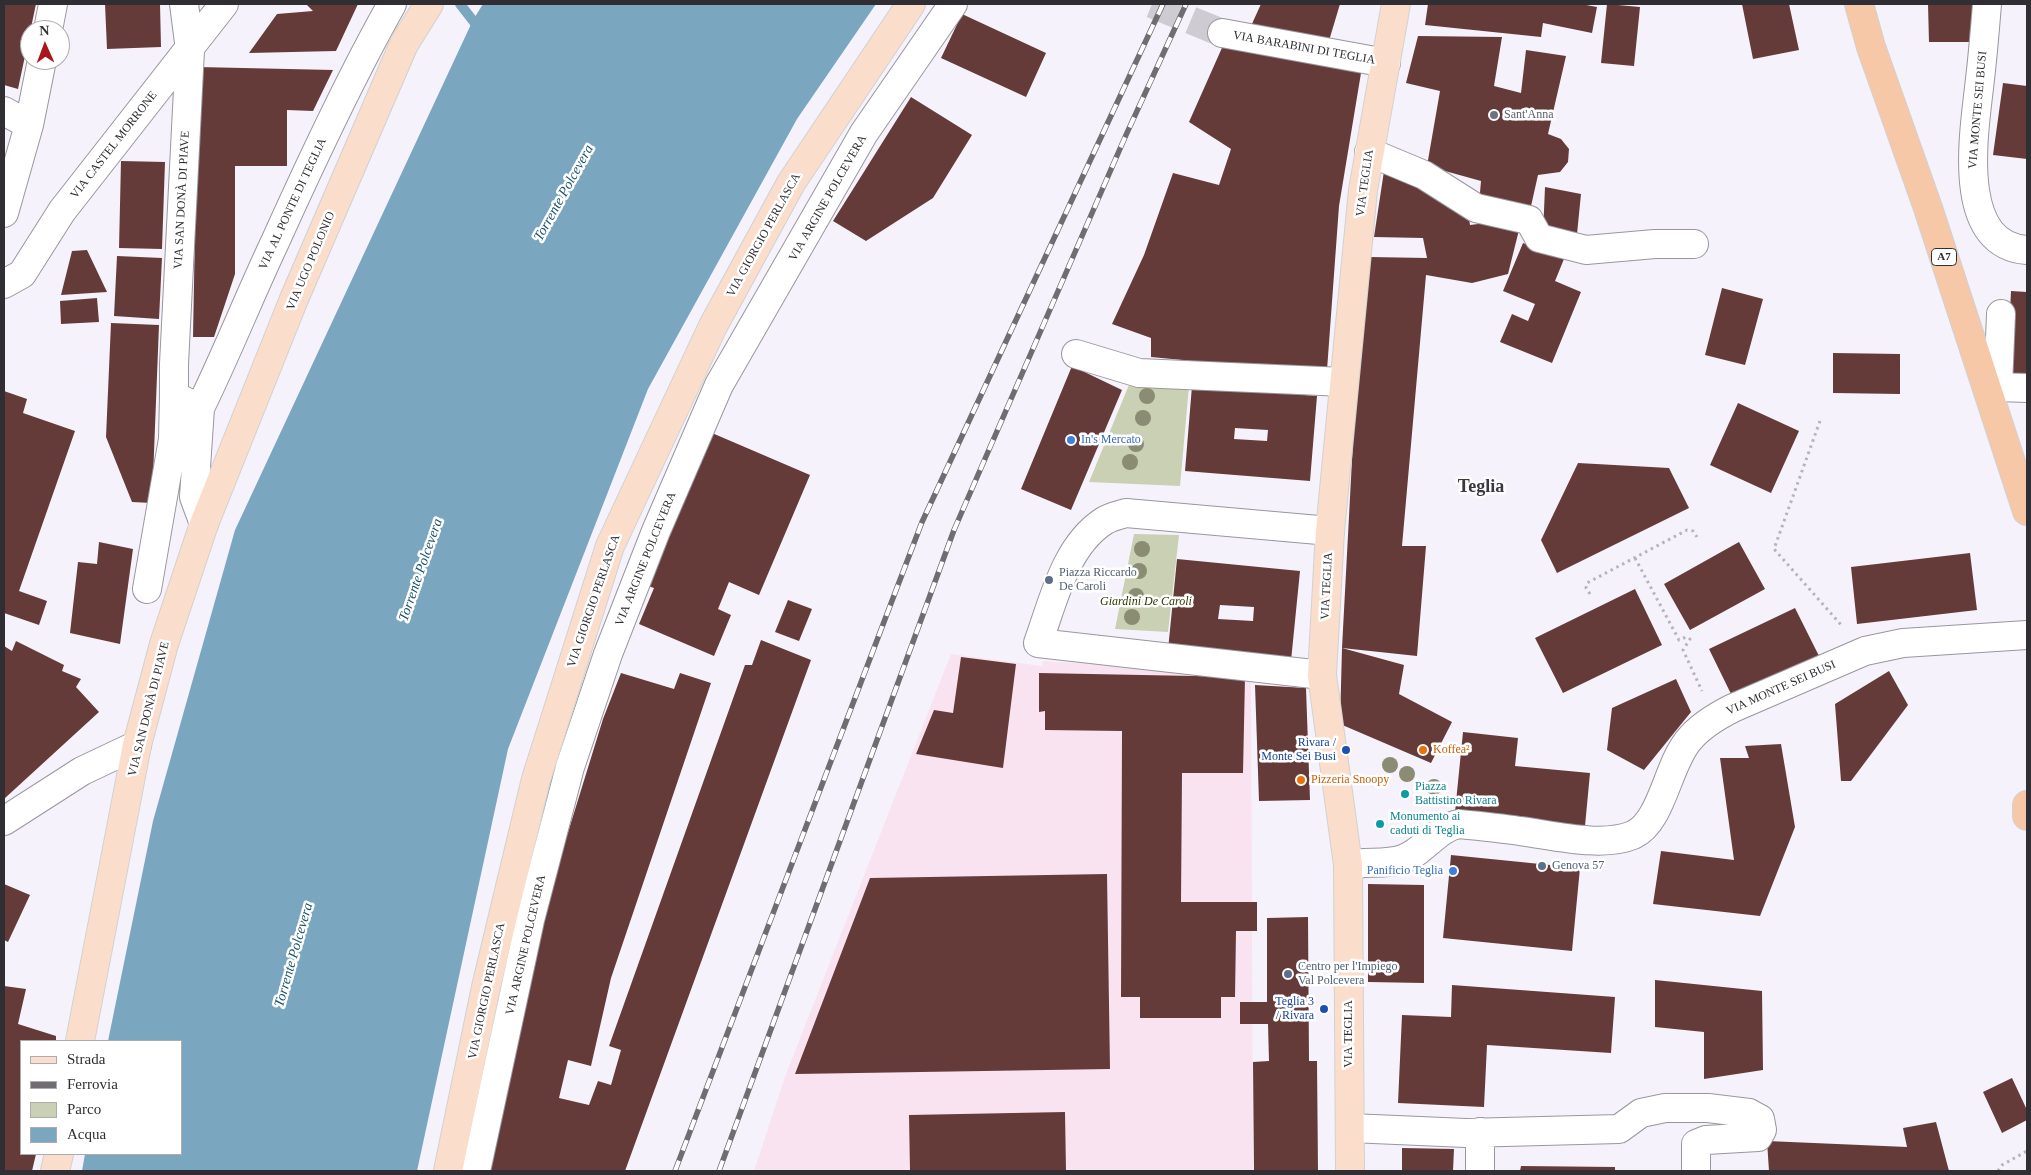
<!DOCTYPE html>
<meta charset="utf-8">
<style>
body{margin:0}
#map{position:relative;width:2031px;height:1175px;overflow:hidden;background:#f6f2fb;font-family:"Times New Roman",serif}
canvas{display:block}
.frame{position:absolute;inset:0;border:5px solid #302e32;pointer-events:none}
.legend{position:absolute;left:20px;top:1040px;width:162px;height:115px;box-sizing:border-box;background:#fff;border:1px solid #acabad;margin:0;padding:6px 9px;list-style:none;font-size:15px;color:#302e32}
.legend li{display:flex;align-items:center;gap:10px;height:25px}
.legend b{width:25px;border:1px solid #acabad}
.north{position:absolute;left:20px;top:20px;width:50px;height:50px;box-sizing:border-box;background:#fff;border:1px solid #acabad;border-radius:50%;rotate:358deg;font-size:14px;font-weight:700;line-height:20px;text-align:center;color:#302e32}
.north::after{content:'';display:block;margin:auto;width:18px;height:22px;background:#aa161b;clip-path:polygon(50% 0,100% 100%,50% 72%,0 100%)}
</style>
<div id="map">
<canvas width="2031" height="1175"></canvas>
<div class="frame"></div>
<ul class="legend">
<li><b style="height:6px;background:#fadecb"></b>Strada</li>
<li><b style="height:6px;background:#6f6d72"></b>Ferrovia</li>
<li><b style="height:14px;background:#cad0b3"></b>Parco</li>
<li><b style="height:14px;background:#7aa7bf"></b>Acqua</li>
</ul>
<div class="north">N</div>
</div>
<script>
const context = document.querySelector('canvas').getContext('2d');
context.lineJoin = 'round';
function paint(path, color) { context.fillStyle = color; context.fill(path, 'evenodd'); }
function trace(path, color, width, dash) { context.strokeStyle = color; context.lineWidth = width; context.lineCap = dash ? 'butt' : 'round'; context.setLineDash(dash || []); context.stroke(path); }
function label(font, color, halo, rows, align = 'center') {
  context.font = font + ' "Times New Roman",serif'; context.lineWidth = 5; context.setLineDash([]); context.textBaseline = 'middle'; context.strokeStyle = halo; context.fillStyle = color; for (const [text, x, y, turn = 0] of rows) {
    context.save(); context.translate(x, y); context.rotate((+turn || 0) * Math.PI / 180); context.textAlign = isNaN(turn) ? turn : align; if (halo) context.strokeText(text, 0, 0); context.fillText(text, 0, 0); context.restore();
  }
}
paint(new Path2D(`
 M951,654L1042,666L1043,661L1251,674L1253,1171H754L786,1074Z`), '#fae3f0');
paint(new Path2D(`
 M1131,380L1189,386L1180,486L1089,482Z
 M1134,534L1179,535L1168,632L1115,629Z`), '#cad0b3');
paint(new Path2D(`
 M483,4H876L797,119L648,389L508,749L417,1171H82L85,1154H181V1041H108L153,821L235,530L473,20Z`), '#7aa7bf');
trace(new Path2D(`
 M460,4L481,31`), '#7aa7bf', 10);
paint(new Path2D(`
 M4,4H36L18,89L4,85Z
 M105,4H160L161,47L107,49Z
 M306,4H358L336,51L249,53L277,14L313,11Z
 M1261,4H1340L1328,44L1251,26Z
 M1428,4H1581L1597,7L1592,33L1543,23L1541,37L1425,25Z
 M1607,4L1640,7L1634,66L1601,63Z
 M1742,4H1789L1799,50L1753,59Z
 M1928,4H1972L1973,42H1929Z
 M962,14L1046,53L1026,97L941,58Z
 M1418,36L1502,37L1494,86L1521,93L1526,50L1566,56L1548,134L1561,139L1569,149L1568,162L1560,172L1538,175L1529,215L1479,204L1481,181L1427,166L1440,91L1406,83Z
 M1225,41L1311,58L1361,73L1339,206L1327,370L1235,365L1151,357V338L1112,324L1144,255L1173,173L1219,185L1231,149L1189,122Z
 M198,67L333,70L313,111L287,110V166H235V274L214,337H193Z
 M2003,83L2027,86V159L1993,155Z
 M911,97L972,135L933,198L866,241L833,221Z
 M121,161L165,162L162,249L119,248Z
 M1384,171L1467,206L1470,225L1494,222L1520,226L1508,274L1472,283L1426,275L1402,546H1426L1417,656L1342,648L1353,441L1370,257L1427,258L1423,238L1374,237Z
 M1545,187L1581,194L1576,244L1543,234Z
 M1523,243L1564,259L1555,281L1581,292L1552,363L1500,342L1512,314L1528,321L1535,304L1503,291Z
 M87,250L107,292L61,295L72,251Z
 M117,256L162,258L159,319L114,316Z
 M1722,288L1763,299L1745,365L1705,355Z
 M2011,291L2027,292V376L2007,374Z
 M97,298L99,322L61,324L60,301Z
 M111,323L159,325L152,503L132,502L106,437Z
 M1833,353L1900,354V394L1833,393Z
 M1072,366L1122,390L1071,510L1021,489Z
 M1192,386L1317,396L1310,481L1185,471ZM1235,428L1268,430L1267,441L1234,439Z
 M4,391L27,399L23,413L75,431L19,591L47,601L39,625L4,613Z
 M1738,403L1799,431L1771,493L1710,465Z
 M712,433L810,475L759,595L729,582L718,609L731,615L714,656L639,624L654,588L648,586Z
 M1578,463L1669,468L1689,508L1557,573L1541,540Z
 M99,542L133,549L120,644L70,633L78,562L97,564Z
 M1739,542L1765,589L1690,630L1664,584Z
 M1970,553L1977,610L1857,624L1851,567Z
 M1177,559L1300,571L1291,661L1168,650ZM1220,605L1254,607L1253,621L1218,619Z
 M1635,589L1662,645L1563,693L1535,638Z
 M788,600L812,609L799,641L775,632Z
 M1795,608L1819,656L1733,698L1709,649Z
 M761,640L811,660L625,1171H488L553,881L603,719L621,673L674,689L680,673L711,683L611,978L591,1066L568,1060L559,1098L589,1105L598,1081L611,1085L621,1050L609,1046L745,665H752Z
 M16,641L64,665L62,671L81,679L76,687L99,712L4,799V646L12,651Z
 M1342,648L1404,665L1399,694L1452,722L1431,763L1340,724Z
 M961,657L1016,664L1003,768L916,754L934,710L953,713Z
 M1889,671L1908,705L1851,781H1841L1835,704Z
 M1039,673L1245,677L1243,773H1182L1181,902H1257V931H1236L1235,997H1221V1018H1140V997H1121L1122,731L1045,730V711L1039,712Z
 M1676,679L1691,712L1644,770L1607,750L1612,708Z
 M1255,685L1306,688L1310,800L1259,801Z
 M1463,732L1518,738L1515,766L1590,773L1585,826L1455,812Z
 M1781,744L1795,827L1760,916L1653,904L1661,851L1734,860L1720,758H1749L1745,746Z
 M1451,855L1580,868L1572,951L1443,938Z
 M1107,874L1110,1069L795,1074L870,878Z
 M4,884L30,895L8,942L4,940Z
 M1368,884L1424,885V983L1368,982Z
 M1308,917L1309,1061H1317L1318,1171H1254L1253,1062L1269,1061L1268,1024H1240V1002H1267V918Z
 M1655,980L1762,991L1763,1070L1704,1079V1032L1655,1027Z
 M1452,985L1615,997L1611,1053L1487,1045L1484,1107L1398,1103L1402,1015L1451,1017Z
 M4,986L26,989L18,1024L56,1036V1041H21V1154H36L32,1171H4Z
 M2012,1078L2027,1110V1120L2002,1133L1983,1092Z
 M1065,1112L1066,1171H910L909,1115Z
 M1936,1122L1949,1171H1769L1767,1141L1907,1147L1903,1128Z
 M1402,1148L1454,1149L1453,1171H1402Z
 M1521,1166L1615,1167V1171H1520Z`), '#653b3a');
trace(new Path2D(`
 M1152,4L1222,33`), '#cecbd3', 28, [28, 14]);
const minor = new Path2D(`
 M184,4L190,50L174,364V396L200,408L194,497L204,524
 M1987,4C1985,29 1983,54 1980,79C1975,127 1953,245 2027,250
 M48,30L53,4
 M1222,33L1386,63
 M4,111L29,125
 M1369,152L1424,175L1476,208L1529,220L1539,238L1586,250L1655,244H1694
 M4,213L29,125L42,60
 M4,284L22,274L62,211L224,4
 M2001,314L1998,387L2027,388
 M1076,354L1139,373L1344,382
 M200,408C227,353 249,297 275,242C311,162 349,80 392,4
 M147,589L173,439L174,396
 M1322,675L1038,643C1053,602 1065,546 1104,521C1110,517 1119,515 1126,513L1330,531
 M4,821L82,771L137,745
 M1348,865C1366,861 1386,865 1403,859C1425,851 1437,828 1459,824C1480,826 1500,828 1520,831C1552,835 1602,848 1633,835C1662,822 1667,767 1688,741C1699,727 1717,716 1733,708L1865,651L1903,643L2027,635
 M1350,1128L1466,1133L1619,1129L1641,1113L1665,1108H1708L1749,1113L1760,1119L1762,1130L1758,1137L1706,1140L1696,1144V1171
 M1480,1132V1171
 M476,1171L530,920L570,767L608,654L656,531L719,385L864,133L953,4`);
const major = new Path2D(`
 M80,1041L137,745L164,644L204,524L294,299L404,44L429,4
 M55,1171L59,1154
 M448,1171L486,987L536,779L610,546L713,326L791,183L911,4
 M1350,1171L1348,865L1322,675L1330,531L1363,190L1396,4`);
const highway = new Path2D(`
 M1859,4L1871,47L1928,208L2027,511
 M2027,805V816`);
trace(minor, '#99969e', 30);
trace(major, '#d1d1d2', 30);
trace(highway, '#d1d1d2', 30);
trace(new Path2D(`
 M1820,421L1774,549L1843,627
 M1635,558L1679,640L1686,637L1690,639L1683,650L1702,691
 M1590,594L1586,588L1587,583L1687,530L1693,531L1697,537
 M1998,1171L2002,1165L2027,1151`), '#b6b3ba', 3, [2.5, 4]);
trace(minor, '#fff', 28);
trace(major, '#fadecb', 28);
trace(highway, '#f6c8a8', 28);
const rail = new Path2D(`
 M675,1171L922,522L1163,4
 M719,1171L954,530L1126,135L1186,4`);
trace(rail, '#6f6d72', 5.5);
trace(rail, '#fff', 4, [11]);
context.fillStyle = '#8a8c73';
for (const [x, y] of [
 [1147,396],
 [1143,418],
 [1136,444],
 [1130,462],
 [1142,549],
 [1139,571],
 [1136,596],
 [1132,617],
 [1390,765],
 [1407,774],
 [1434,787]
]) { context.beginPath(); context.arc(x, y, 8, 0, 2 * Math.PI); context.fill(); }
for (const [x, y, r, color] of [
 [1494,115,5,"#6b7280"],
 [1071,440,5,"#3f7fe0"],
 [1049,580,5,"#5c6f8a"],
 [1346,750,5,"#1a4fb4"],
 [1423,750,5,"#e8710a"],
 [1301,780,5,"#e8710a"],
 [1405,794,5,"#0f9aa8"],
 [1380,824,5,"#0f9aa8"],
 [1542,866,5,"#5c6f8a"],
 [1453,871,5,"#3f7fe0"],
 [1288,974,5,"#5c6f8a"],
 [1324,1009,5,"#1a4fb4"]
]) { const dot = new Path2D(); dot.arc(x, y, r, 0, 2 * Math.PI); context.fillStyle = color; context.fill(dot); trace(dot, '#fff', 2); }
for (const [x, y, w] of [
 [1944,257,25]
]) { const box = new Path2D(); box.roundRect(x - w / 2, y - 8.5, w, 17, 4); context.fillStyle = '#fff'; context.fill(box); trace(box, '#302e32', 1); }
label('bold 11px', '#302e32', null, [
 ["A7",1944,257]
]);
label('12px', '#302e32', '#fff', [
 ["VIA BARABINI DI TEGLIA",1304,48,10],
 ["VIA MONTE SEI BUSI",1978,110,-85],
 ["VIA CASTEL MORRONE",114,145,-52],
 ["VIA TEGLIA",1365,183,-82],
 ["VIA ARGINE POLCEVERA",828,198,-60],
 ["VIA SAN DONÀ DI PIAVE",182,200,-87],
 ["VIA AL PONTE DI TEGLIA",293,204,-65],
 ["VIA GIORGIO PERLASCA",764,235,-61],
 ["VIA UGO POLONIO",311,261,-67],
 ["VIA ARGINE POLCEVERA",646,559,-68],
 ["VIA TEGLIA",1327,586,-87],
 ["VIA GIORGIO PERLASCA",594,601,-71],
 ["VIA MONTE SEI BUSI",1781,688,-24],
 ["VIA SAN DONÀ DI PIAVE",149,709,-76],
 ["VIA ARGINE POLCEVERA",526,945,-77],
 ["VIA GIORGIO PERLASCA",487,991,-78],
 ["VIA TEGLIA",1349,1034,-90]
]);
label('12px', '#5b616d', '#fff', [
 ["Sant'Anna",1504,115]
], 'left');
label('12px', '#366cbe', '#fff', [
 ["In's Mercato",1081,440],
 ["Panificio Teglia",1443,871,"right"]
], 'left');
label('12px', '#4e5e75', '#fff', [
 ["Piazza Riccardo",1059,573],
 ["De Caroli",1059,587],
 ["Genova 57",1552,866],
 ["Centro per l'Impiego",1298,967],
 ["Val Polcevera",1298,981]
], 'left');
label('italic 12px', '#313803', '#fff', [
 ["Giardini De Caroli",1146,602]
]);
label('12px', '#164399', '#fff', [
 ["Rivara /",1336,743],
 ["Monte Sei Busi",1336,757],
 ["Teglia 3",1314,1002],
 ["/ Rivara",1314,1016]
], 'right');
label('12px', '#c56008', '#fff', [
 ["Koffea²",1433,750],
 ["Pizzeria Snoopy",1311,780]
], 'left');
label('12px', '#0d838f', '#fff', [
 ["Piazza",1415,787],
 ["Battistino Rivara",1415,801],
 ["Monumento ai",1390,817],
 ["caduti di Teglia",1390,831]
], 'left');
label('italic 14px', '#18526b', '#fff', [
 ["Torrente Polcevera",564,193,-61],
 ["Torrente Polcevera",421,570,-71],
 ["Torrente Polcevera",294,955,-74]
]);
label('bold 18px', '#3b393f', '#fff', [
 ["Teglia",1481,487]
]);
</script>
